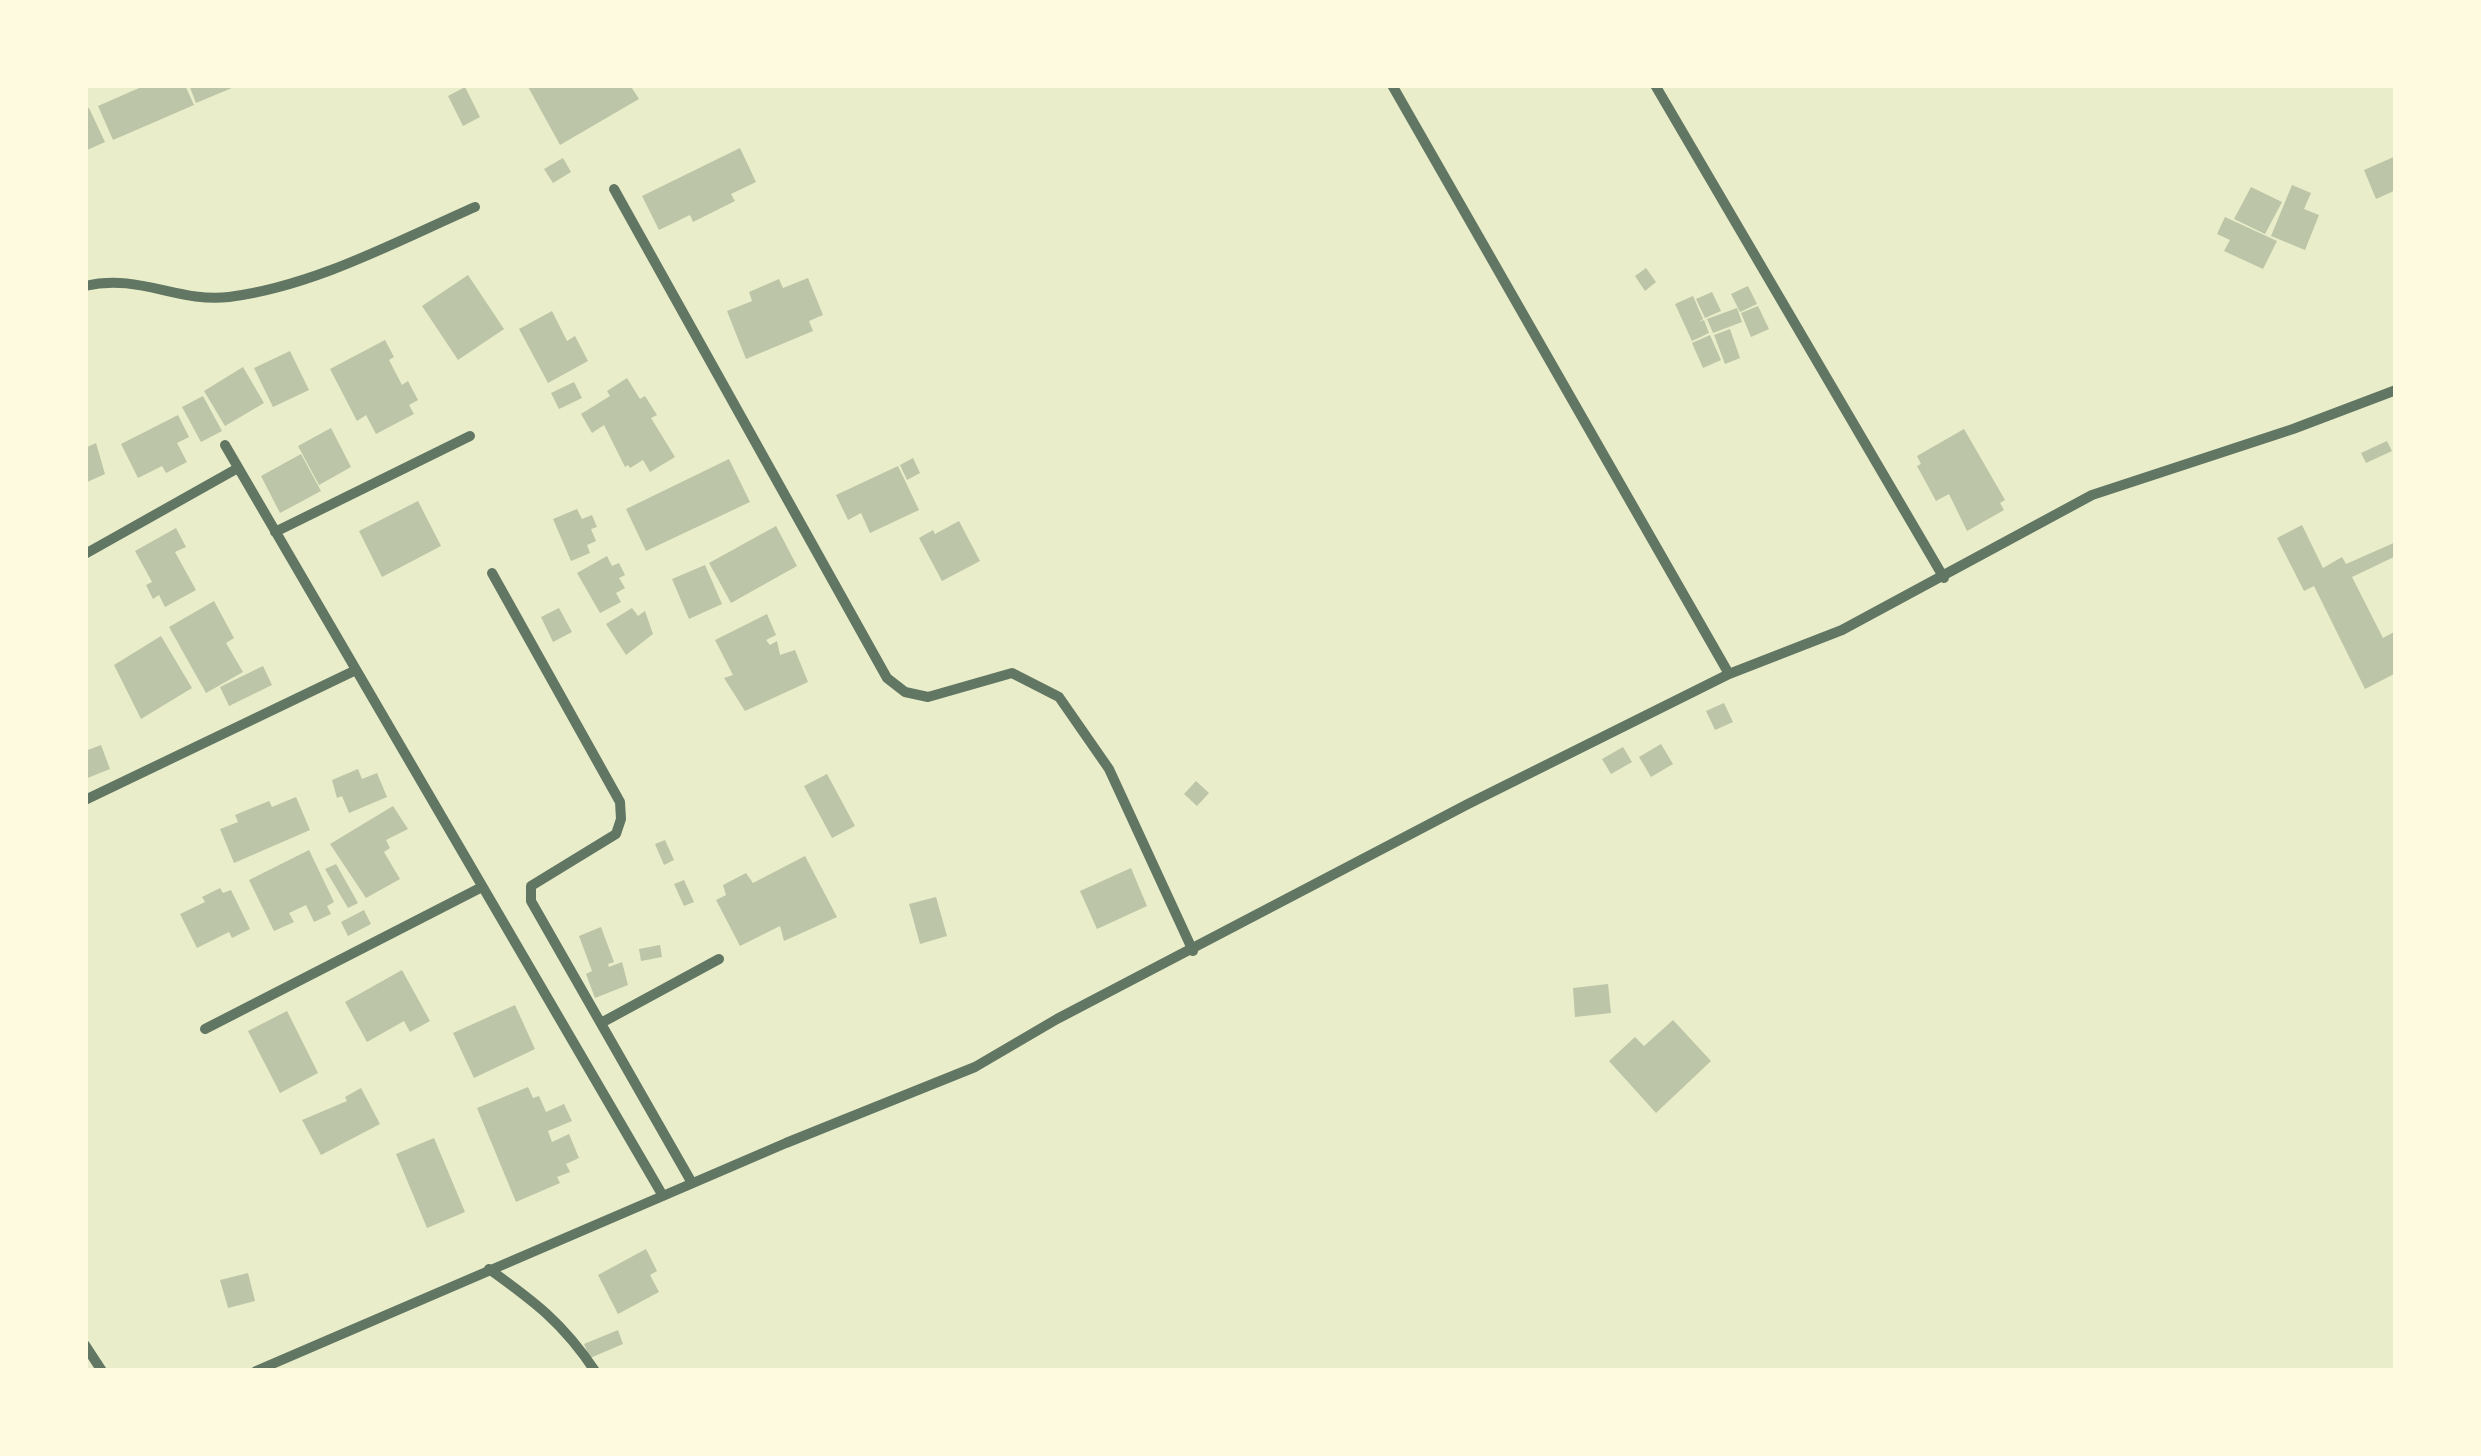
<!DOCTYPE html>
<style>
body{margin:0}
#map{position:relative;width:2481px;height:1456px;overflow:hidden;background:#e9edc9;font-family:Poppins,sans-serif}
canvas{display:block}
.frame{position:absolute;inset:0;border:88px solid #fefae0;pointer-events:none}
</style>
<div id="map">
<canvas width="2481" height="1456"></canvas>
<div class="frame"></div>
</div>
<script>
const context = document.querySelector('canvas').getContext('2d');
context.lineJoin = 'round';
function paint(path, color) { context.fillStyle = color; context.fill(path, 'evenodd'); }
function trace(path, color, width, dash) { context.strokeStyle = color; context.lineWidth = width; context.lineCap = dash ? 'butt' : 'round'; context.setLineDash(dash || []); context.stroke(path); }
paint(new Path2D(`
 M146,85H185L194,105L113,140L98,106Z
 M189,85H239L196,103Z
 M527,85H630L639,99L560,145Z
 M465,87L480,117L463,126L448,96Z
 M89,108L105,142L85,151V110Z
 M740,148L756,182L731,194L735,201L693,222L690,215L659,230L642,196Z
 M2396,156V190L2376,199L2364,170Z
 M563,158L571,172L553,183L544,169Z
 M2292,185L2311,193L2304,209L2319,215L2305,250L2271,236Z
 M2251,187L2282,202L2265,234L2234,219Z
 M2225,217L2277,241L2263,269L2224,251L2230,240L2217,234Z
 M1646,268L1656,282L1645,291L1635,276Z
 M468,275L504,329L458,360L422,306Z
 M808,278L823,315L809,321L813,331L746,359L727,311L752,301L749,292L779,279L783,288Z
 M1748,286L1757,304L1740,312L1731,294Z
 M1712,292L1721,311L1705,318L1696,299Z
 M1693,296L1703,319L1699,322L1704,320L1709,333L1692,341L1675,304Z
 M1758,306L1769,329L1751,337L1741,313Z
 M1737,308L1742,322L1713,333L1707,319Z
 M552,311L567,341L575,336L588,361L548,383L519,329Z
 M1730,329L1740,358L1725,364L1714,335Z
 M1710,335L1721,360L1703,368L1692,343Z
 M385,340L394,357L389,360L402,385L408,381L418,400L409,405L414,414L376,434L366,415L357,421L330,369Z
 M290,351L309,390L273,407L254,368Z
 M243,367L264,403L225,426L204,391Z
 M627,378L640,399L645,396L657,415L651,418L675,457L650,472L643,460L630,468L628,465L625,467L604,425L592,433L581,414L610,396L607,391Z
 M574,382L582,398L559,409L551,393Z
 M203,396L222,431L201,442L182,407Z
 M178,415L189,437L177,443L187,462L166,473L162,466L138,478L121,444Z
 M331,428L351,467L319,485L298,446Z
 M1964,429L2005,500L2000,503L2004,510L1967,531L1949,494L1936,501L1917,466L1921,464L1917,456Z
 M2387,441L2392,451L2366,463L2361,453Z
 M96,443L105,474L85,483V448Z
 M301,454L321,491L280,513L261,476Z
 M913,458L920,473L907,480L900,465Z
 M729,459L750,502L646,551L626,509Z
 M898,466L919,510L870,533L861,513L848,520L836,495Z
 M418,501L441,546L382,577L359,531Z
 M577,509L582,519L592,515L597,527L591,529L596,541L587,545L590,553L571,561L553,519Z
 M959,521L980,561L942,581L919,538L933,530L935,534Z
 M2302,525L2323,568L2342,557L2346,564L2396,542V556L2352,577L2383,638L2396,631V673L2365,689L2314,586L2304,591L2277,538Z
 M776,526L797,566L731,603L709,563Z
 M176,528L186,547L175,552L196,590L165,607L159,595L153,599L146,585L152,582L135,551Z
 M607,556L612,566L619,563L625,575L619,578L625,588L616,593L621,602L600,613L577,573Z
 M705,565L722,604L689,619L672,579Z
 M214,601L234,638L226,643L243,672L206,693L169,627Z
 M559,608L572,632L553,642L541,617Z
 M632,608L638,616L645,611L653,634L626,655L606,624Z
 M767,614L776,635L766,640L770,645L777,641L780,655L795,650L808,682L745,711L724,678L733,675L715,640Z
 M161,636L192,688L141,719L114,665Z
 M263,666L272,685L229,706L220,687Z
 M1724,703L1733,722L1715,730L1706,711Z
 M1661,744L1673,764L1651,777L1639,757Z
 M101,745L110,769L85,779V751Z
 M1623,747L1632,762L1611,774L1602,759Z
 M358,769L362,779L377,773L387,797L349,813L342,796L337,798L332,780Z
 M827,774L855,826L832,838L804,786Z
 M1196,781L1209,793L1197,806L1184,794Z
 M296,797L310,830L234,863L220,829L238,822L235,815L269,801L272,807Z
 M393,806L408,829L386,840L390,848L384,852L400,879L366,898L330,844Z
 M665,840L674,860L664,865L655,844Z
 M309,850L334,902L327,906L331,914L314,922L306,905L289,913L294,922L274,931L249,880Z
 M805,856L837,917L784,941L780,926L740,946L716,900L726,895L723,885L746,873L753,883Z
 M336,864L358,903L348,908L325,869Z
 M1131,868L1147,906L1097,929L1080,891Z
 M684,880L694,902L684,906L674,884Z
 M220,888L223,893L231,890L250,929L232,938L229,932L197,948L180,914L205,902L202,897Z
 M936,897L947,936L920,944L909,904Z
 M364,910L371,924L348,936L341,922Z
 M601,927L614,962L608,964L609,967L622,962L628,985L595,998L586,974L592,971L579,936Z
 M660,945L662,957L641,961L639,949Z
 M402,970L430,1021L410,1032L404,1021L367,1042L345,1002Z
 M1608,984L1611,1013L1575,1017L1573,988Z
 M515,1005L535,1049L474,1078L453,1033Z
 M287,1011L318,1073L280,1093L248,1031Z
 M1673,1020L1711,1061L1656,1113L1609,1061L1635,1037L1644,1046Z
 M528,1087L533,1098L539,1096L546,1112L564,1104L572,1121L548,1131L552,1142L569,1134L579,1158L566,1164L570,1172L557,1177L560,1183L516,1202L477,1108Z
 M361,1088L380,1124L321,1155L302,1120L347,1101L345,1097Z
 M434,1138L465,1212L427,1228L396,1154Z
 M646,1249L657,1271L650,1275L659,1292L618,1314L598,1275Z
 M248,1273L255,1301L228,1308L220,1280Z
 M618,1330L623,1344L590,1358L584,1344Z`), '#bcc5a7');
trace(new Path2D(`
 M1392,85L1729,674
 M1655,85L1944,578
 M614,189L887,678L905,692L928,697L1012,673L1059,697L1109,769L1193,951
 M85,286C139,273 178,303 229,297C315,286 397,241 475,207
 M225,445L663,1196
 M275,532L470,436
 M85,554L238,468
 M492,573L620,802L621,819L616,834L531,886V901L692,1183
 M85,800L356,670
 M601,1023L719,959
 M205,1029L482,887
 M489,1269C535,1302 563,1323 595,1371
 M85,1345L102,1371
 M256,1371L786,1143L975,1067L1057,1019L1468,804L1729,674L1842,630L2092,495L2293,429L2396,390`), '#617663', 10);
</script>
